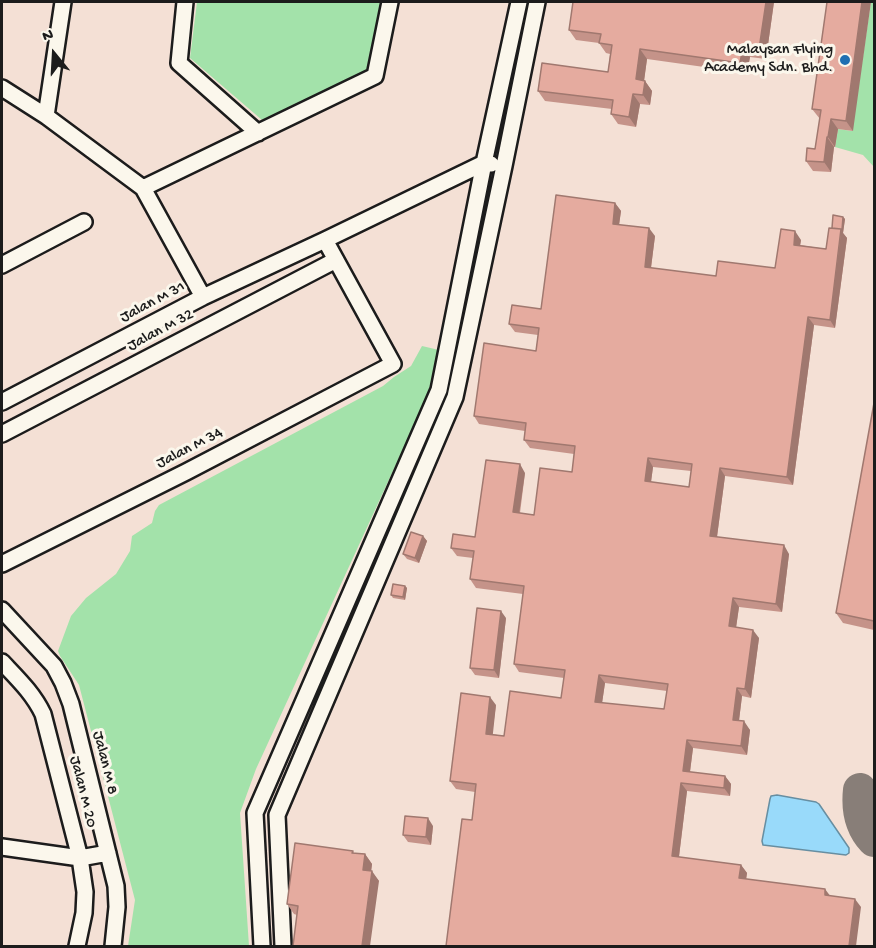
<!DOCTYPE html>
<style>
body{margin:0}
#map{position:relative;width:876px;height:948px;overflow:hidden;background:#f4e0d5;font-family:"Gochi Hand",sans-serif}
canvas{display:block}
.frame{position:absolute;inset:0;border:3px solid #1c1c1c;pointer-events:none}
.north{position:absolute;left:24px;top:24px;width:60px;height:60px;-webkit-text-stroke:4px #fbf7ec;paint-order:stroke;rotate:342deg;font-size:16px;font-weight:700;line-height:24px;text-align:center;color:#1c1c1c}
.north::after{content:'';display:block;margin:auto;width:21px;height:27px;background:#1c1c1c;clip-path:polygon(50% 0,100% 100%,50% 72%,0 100%)}
</style>
<div id="map">
<canvas width="876" height="948"></canvas>
<div class="frame"></div>
<div class="north">N</div>
</div>
<script>
const context = document.querySelector('canvas').getContext('2d');
context.lineJoin = 'round';
function paint(path, color) { context.fillStyle = color; context.fill(path, 'evenodd'); }
function trace(path, color, width, dash) { context.strokeStyle = color; context.lineWidth = width; context.lineCap = dash ? 'butt' : 'round'; context.setLineDash(dash || []); context.stroke(path); }
function label(font, color, halo, rows, align = 'center') {
  context.font = font + ' "Gochi Hand",sans-serif'; context.lineWidth = 6; context.setLineDash([]); context.textBaseline = 'middle'; context.strokeStyle = halo; context.fillStyle = color; for (const [text, x, y, turn = 0] of rows) {
    context.save(); context.translate(x, y); context.rotate((+turn || 0) * Math.PI / 180); context.textAlign = isNaN(turn) ? turn : align; if (halo) context.strokeText(text, 0, 0); context.fillText(text, 0, 0); context.restore();
  }
}
paint(new Path2D(`
 M197,2H382L367,73L262,120L190,58Z
 M871,2H874V167L863,155L835,147L838,129L852,131Z
 M422,346L439,350L432,386L256,769L240,813L249,946H128L135,900L79,685L60,656L58,651L71,616L86,598L116,574L130,551L132,536L152,523L155,511L159,505L383,386L394,377L411,366Z`), '#a3e2aa');
const water = new Path2D(`
 M777,795L816,802L819,804L849,848V853L846,855L763,845L762,841L770,799L771,796Z`);
paint(water, '#99dafa');
trace(water, '#678ea1', 1.5);
trace(new Path2D(`
 M860,790C858,808 861,826 874,840`), '#887e78', 34);
const minor = new Path2D(`
 M185,2L179,63L258,133
 M2,88L46,116L143,188L203,297
 M46,116L63,2
 M143,188L375,76L390,2
 M2,265L84,222
 M2,402L203,297L325,240L484,163L491,164
 M2,434L336,260
 M2,564L186,472L393,364L325,240
 M2,610L54,666L63,683L71,704L116,886L117,907L113,946
 M2,662C17,678 33,693 43,714L80,858L85,892L84,913L77,946
 M2,847L80,858L108,853
 M262,946L255,813L439,390L484,163L519,2
 M283,946L277,815L455,397L504,166L537,2`);
trace(minor, '#1c1c1c', 20);
trace(minor, '#fbf7ec', 15);
paint(new Path2D(`
 M774,2L766,59L750,57L747,73L647,59L644,80L645,81L652,91L650,105L640,104L636,127L618,124L611,114L612,109L545,101L538,91L608,72L610,54L606,53L599,43L576,40L569,30Z
 M827,2L853,131L838,129L835,147H834L831,172L813,171L806,161L815,149L820,119L812,109Z
 M615,203L621,211L619,225L655,236L651,268L716,276L775,268L801,240L800,245L826,249L832,228L843,217L845,219L843,233L847,238L835,328L814,325L793,485L725,476L717,537L789,554L782,612L739,607L736,627L759,638L751,698L742,696L739,721L750,730L747,755L693,748L690,772L725,776L731,784L730,796L687,791L679,857L741,865L747,873L746,879L830,896L861,907L472,820L475,792L456,789L450,781L496,705L492,734L504,736L561,698L564,678L519,672L514,664L523,594L476,588L470,579L473,558L457,556L451,548L475,537L525,473L520,513L534,515L572,472L574,454L530,448L524,440L525,431L479,424L474,416L536,351L538,335L515,332L509,324L541,309ZM653,467L691,471L689,487L651,482ZM605,683L667,691L664,709L602,703Z
 M874,403V630L843,623L836,613Z
 M423,536L427,541L419,563L407,559L403,554Z
 M405,586L407,588L405,600L393,598L391,595Z
 M506,618L499,678L475,675L470,668Z
 M433,826L431,845L408,842L403,835Z
 M353,851L354,853L365,854L372,864L371,871L379,881L297,915L294,914L287,904Z`), '#c59389');
paint(new Path2D(`
 M766,2H774L766,59L759,49Z
 M862,2H871L853,131L846,121Z
 M743,47L750,57L747,73L740,63Z
 M640,49L647,59L643,89L636,79Z
 M645,81L652,91L650,105L643,95Z
 M633,94L640,104L636,127L629,117Z
 M831,119L838,129L835,147L828,137Z
 M827,137L834,147L831,172L824,162Z
 M615,203L621,211L618,232L613,224Z
 M843,217L845,219L843,233L847,238L835,328L830,320Z
 M649,228L655,236L650,275L645,267Z
 M795,231L801,240L799,253L794,245Z
 M808,317L814,325L793,485L787,477Z
 M648,458L653,467L650,489L645,481Z
 M520,464L525,473L518,521L513,512Z
 M720,468L725,476L716,544L710,536Z
 M423,536L427,541L419,563L415,558Z
 M784,545L789,554L782,612L776,604Z
 M405,586L407,588L405,600L403,597Z
 M733,598L739,607L735,635L729,626Z
 M501,611L506,618L499,678L494,670Z
 M753,630L759,638L751,698L745,689Z
 M599,675L605,683L601,710L595,702Z
 M737,688L742,696L738,728L733,720Z
 M490,697L496,705L492,742L486,734Z
 M744,721L750,730L747,755L741,746Z
 M687,740L693,748L689,779L683,771Z
 M725,776L731,784L730,796L724,788Z
 M681,783L687,791L678,864L672,856Z
 M428,818L433,826L431,845L426,837Z
 M365,854L372,864L370,880L363,870Z
 M741,865L747,873L745,887L739,878Z
 M372,871L379,881L370,946H362Z
 M825,889L831,897L825,895Z
 M855,899L861,907L856,946H849Z`), '#a0786f');
const building = new Path2D(`
 M573,2H766L759,49L743,47L740,63L640,49L636,79L645,81L643,95L633,94L629,117L611,114L613,100L538,91L542,63L608,72L612,45L599,43L601,34L569,30Z
 M827,2H862L846,121L831,119L828,137H827L824,162L806,161L807,148L815,149L821,110L812,109Z
 M556,195L615,203L613,224L649,228L645,267L716,276L718,261L775,268L781,229L795,231L794,245L826,249L829,228L841,229L830,320L808,317L787,477L720,468L710,536L784,545L776,604L733,598L729,626L753,630L745,689L737,688L733,720L744,721L741,746L687,740L683,771L725,776L724,788L681,783L672,856L741,865L739,878L825,889V895L855,899L849,946H446L462,819L472,820L476,784L450,781L461,693L490,697L486,734L504,736L510,691L561,698L565,670L514,664L524,586L470,579L474,551L451,548L453,534L475,537L486,460L520,464L513,512L534,515L540,468L572,472L575,446L524,440L526,423L474,416L484,343L536,351L539,328L509,324L512,305L541,309ZM648,458L692,464L689,487L645,481ZM599,675L668,684L664,709L595,702Z
 M833,215L843,217L842,230L841,229L832,228Z
 M874,403V621L836,613Z
 M411,532L423,536L415,558L403,554Z
 M393,584L405,586L403,597L391,595Z
 M477,608L501,611L494,670L470,668Z
 M405,816L428,818L426,837L403,835Z
 M295,843L353,851L352,853L365,854L363,870L372,871L362,946H293L298,906L287,904Z`);
paint(building, '#e5ab9f');
trace(building, '#a0786f', 1.5);
for (const [x, y, r, color] of [
 [845,60,6,"#1f6fb2"]
]) { const dot = new Path2D(); dot.arc(x, y, r, 0, 2 * Math.PI); context.fillStyle = color; context.fill(dot); trace(dot, '#fbf7ec', 2); }
label('16px', '#1c1c1c', '#fbf7ec', [
 ["Malaysan Flying",833,51],
 ["Academy Sdn. Bhd.",833,69]
], 'right');
label('16px', '#1c1c1c', '#fbf7ec', [
 ["Jalan M 31",153,303,-28],
 ["Jalan M 32",161,331,-28],
 ["Jalan M 34",190,449,-27],
 ["Jalan M 8",104,763,76],
 ["Jalan M 20",82,792,76]
]);
</script>
